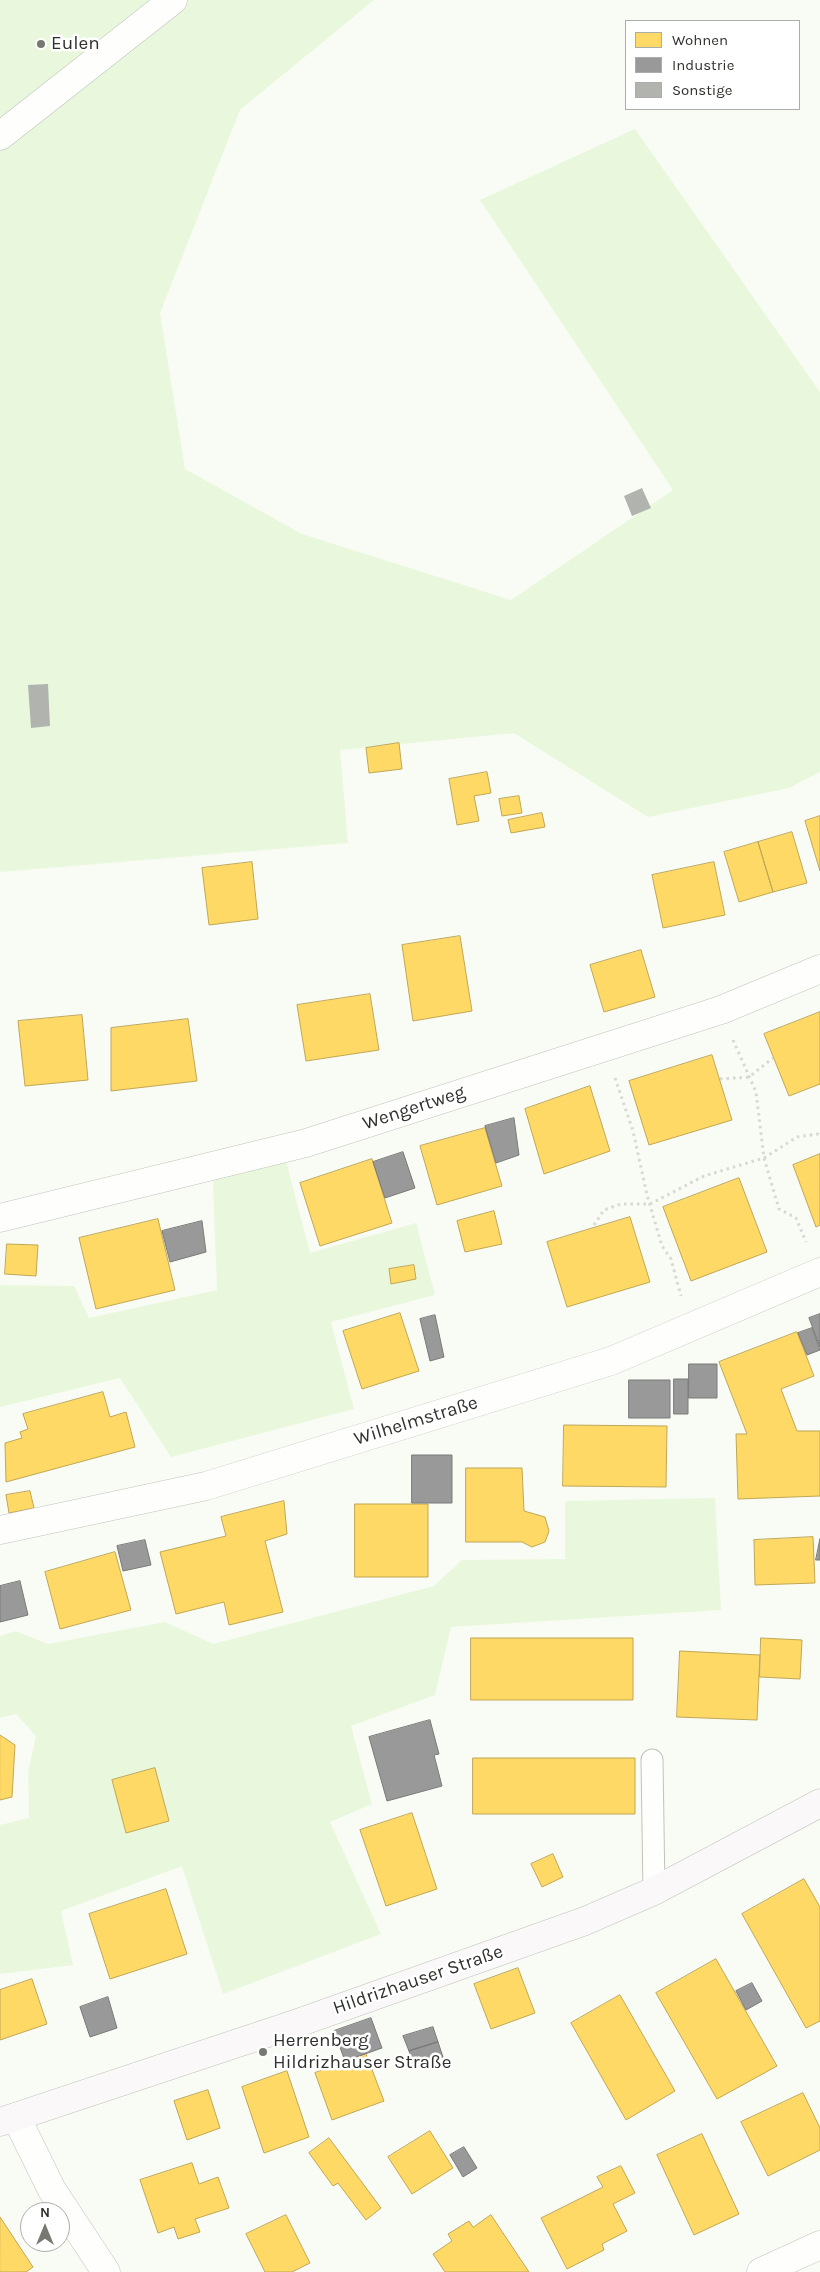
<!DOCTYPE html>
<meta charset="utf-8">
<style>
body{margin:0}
#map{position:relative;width:820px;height:2272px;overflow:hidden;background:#f8fcf4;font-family:Karla,sans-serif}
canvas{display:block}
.legend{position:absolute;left:625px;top:20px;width:175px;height:90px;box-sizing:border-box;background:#fff;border:1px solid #abadab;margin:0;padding:6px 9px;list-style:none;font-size:15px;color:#2e322c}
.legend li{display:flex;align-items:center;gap:10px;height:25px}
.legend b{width:25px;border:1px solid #abadab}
.north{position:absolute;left:20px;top:2202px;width:50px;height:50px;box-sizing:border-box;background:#fff;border:1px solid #abadab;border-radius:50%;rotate:0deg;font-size:14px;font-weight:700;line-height:20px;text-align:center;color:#2e322c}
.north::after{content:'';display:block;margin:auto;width:18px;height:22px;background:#757972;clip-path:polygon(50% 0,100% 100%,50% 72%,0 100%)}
</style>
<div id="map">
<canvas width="820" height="2272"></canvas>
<ul class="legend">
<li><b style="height:14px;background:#ffd966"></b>Wohnen</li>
<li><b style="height:14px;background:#999"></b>Industrie</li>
<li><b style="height:14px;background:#b1b4ae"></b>Sonstige</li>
</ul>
<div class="north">N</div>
</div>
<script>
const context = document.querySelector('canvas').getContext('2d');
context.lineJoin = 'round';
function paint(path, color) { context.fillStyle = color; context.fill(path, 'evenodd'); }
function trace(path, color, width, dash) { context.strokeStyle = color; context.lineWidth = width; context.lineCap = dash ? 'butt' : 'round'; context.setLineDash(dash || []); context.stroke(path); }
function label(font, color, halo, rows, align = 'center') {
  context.font = font + ' Karla,sans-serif'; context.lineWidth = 5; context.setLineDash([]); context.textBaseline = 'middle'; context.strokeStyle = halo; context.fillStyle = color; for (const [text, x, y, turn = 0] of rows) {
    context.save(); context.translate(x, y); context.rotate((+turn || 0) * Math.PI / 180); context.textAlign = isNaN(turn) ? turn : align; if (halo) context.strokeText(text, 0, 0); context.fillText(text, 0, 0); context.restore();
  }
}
paint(new Path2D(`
 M0,0H374L240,110L160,313L185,469L302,534L511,600L673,490L480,200L635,129L820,392V772L789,788L648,817L514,733L340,750L348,843L0,872Z
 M286,1161L310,1253L416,1223L435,1295L331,1322L354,1409L171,1457L120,1378L0,1407V1285L74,1286L89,1318L217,1290L213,1180Z
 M715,1498L721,1610L451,1627L435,1695L351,1726L372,1804L330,1822L381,1934L223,1994L182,1866L61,1911L73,1965L0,1974V1825L29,1818L28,1772L36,1736L16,1714L0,1718V1636L16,1631L48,1644L165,1622L213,1644L434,1586L462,1560L565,1559V1501Z`), '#e9f8dd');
const homes = new Path2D(`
 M399,743L402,769L369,773L366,748Z
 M487,772L491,793L474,796L479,821L457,825L449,779Z
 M519,796L522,813L502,816L499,799Z
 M542,813L545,827L511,833L508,820Z
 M820,816V871L805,821Z
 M792,832L807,883L773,892L758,842Z
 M758,842L773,892L739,902L724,852Z
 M252,862L258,919L209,925L202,868Z
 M714,862L725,915L663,928L652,875Z
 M460,936L472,1011L413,1021L402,945Z
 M641,950L655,997L604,1012L590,965Z
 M370,994L379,1050L306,1061L297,1005Z
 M820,1012V1084L789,1096L764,1034Z
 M82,1015L88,1080L25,1086L18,1021Z
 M188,1019L197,1081L111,1091V1028Z
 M712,1055L732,1120L649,1145L629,1081Z
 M590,1086L610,1151L544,1174L525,1109Z
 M485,1128L502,1186L437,1205L420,1146Z
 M820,1154V1225L816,1227L793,1165Z
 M372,1159L392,1223L320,1246L300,1183Z
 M739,1178L767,1252L691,1281L663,1207Z
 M494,1211L502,1244L465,1252L457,1221Z
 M630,1217L650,1282L567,1307L547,1242Z
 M158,1219L175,1290L96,1309L79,1238Z
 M7,1244L38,1245L36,1276L5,1274Z
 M414,1265L416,1279L391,1284L389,1269Z
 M400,1313L419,1371L362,1389L343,1331Z
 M797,1332L814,1376L781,1389L797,1431H820V1496L738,1499L736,1434H747L719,1362Z
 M103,1392L110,1417L126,1412L135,1447L6,1482L5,1443L22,1438L20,1432L28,1429L23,1414Z
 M564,1425L667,1426L666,1487L563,1486Z
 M466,1468H522L524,1511L545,1517L549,1531L545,1542L532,1547L522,1542H466Z
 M30,1491L34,1508L9,1513L6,1495Z
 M284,1501L287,1534L265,1541L283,1612L229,1625L224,1602L176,1614L160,1552L226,1536L221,1517Z
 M355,1504H428V1577H355Z
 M813,1537L815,1583L755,1585L754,1540Z
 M115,1552L131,1610L60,1629L45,1572Z
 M471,1638H633V1700H471Z
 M761,1638L802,1640L800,1679L760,1677Z
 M680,1651L760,1655L757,1720L677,1717Z
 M0,1735L15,1745L12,1797L0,1800Z
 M473,1758H635V1814H473Z
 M155,1768L169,1821L126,1833L112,1780Z
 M412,1813L437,1889L386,1906L360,1830Z
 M553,1854L563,1877L542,1887L531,1864Z
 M804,1879L820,1907V2021L806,2028L742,1914Z
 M166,1889L187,1954L110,1979L89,1914Z
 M716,1959L777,2066L717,2099L656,1993Z
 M518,1968L535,2013L491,2029L474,1984Z
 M32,1979L47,2024L0,2040V1990Z
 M620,1995L675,2091L626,2120L571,2023Z
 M366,2054L384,2101L332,2120L315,2073Z
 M287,2071L309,2137L264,2153L242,2087Z
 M208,2090L220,2128L187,2140L174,2101Z
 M803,2093L820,2128V2150L768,2176L741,2122Z
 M430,2131L453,2168L412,2194L388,2157Z
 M702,2134L739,2214L694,2235L657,2155Z
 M329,2138L381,2208L366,2220L338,2183L333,2186L309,2153Z
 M192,2163L199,2184L218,2177L229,2208L195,2219L200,2232L178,2239L174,2227L158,2233L140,2180Z
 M621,2166L635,2193L613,2204L627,2231L602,2244L604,2250L567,2269L541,2218L603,2187L597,2177Z
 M286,2215L310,2263L292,2272H265L246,2234Z
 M491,2215L529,2272H445L433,2254L452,2241L448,2234L469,2221L473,2227Z
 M0,2217L33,2267L26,2272H0Z`);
paint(homes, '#ffd966');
trace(homes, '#c0a755', 1);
const industry = new Path2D(`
 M514,1118L519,1155L496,1163L485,1126Z
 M403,1152L415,1188L385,1198L373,1162Z
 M202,1221L206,1252L170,1262L162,1231Z
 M820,1314V1347L809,1318Z
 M435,1315L444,1357L430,1361L420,1319Z
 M812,1328L820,1350L807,1355L798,1333Z
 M689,1364H717V1398H689Z
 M674,1379H688V1414H674Z
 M629,1380H670V1418H629Z
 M412,1455H452V1503H412Z
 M820,1539V1560H816Z
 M145,1540L151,1565L123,1571L117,1546Z
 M20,1581L28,1615L0,1622V1586Z
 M430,1720L439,1754L434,1755L442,1786L387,1801L369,1737Z
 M752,1983L762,2001L746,2010L736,1991Z
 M108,1997L117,2028L90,2037L80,2007Z
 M371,2018L382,2048L345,2061L334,2031Z
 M433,2027L438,2042L409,2051L403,2036Z
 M438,2042L443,2057L414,2067L409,2051Z
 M464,2147L477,2168L463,2177L450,2155Z`);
paint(industry, '#999');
trace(industry, '#797a78', 1);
paint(new Path2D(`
 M642,488L651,508L632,516L624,496Z
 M48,684L50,726L31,728L28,685Z`), '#b1b4ae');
const service = new Path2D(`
 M652,1760L654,1891`);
const minor = new Path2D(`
 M0,136L173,0
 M0,1218L306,1143L721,1010L820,969
 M0,1530L206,1486L611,1361L820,1272
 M16,2117L52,2190L106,2272
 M761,2272L820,2245`);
const secondary = new Path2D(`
 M0,2122L295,2024L585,1921L654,1891L820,1803`);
trace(service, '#c0c3bc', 23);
trace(minor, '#c0c3bc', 29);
trace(secondary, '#c0c3bc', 29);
trace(new Path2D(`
 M733,1040L756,1092L764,1158L779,1209L796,1218L806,1242
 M615,1078L633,1131L647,1195L662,1246L671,1259L681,1296
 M720,1079L749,1077L773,1058
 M594,1225L604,1210L621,1204H650L704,1176L764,1158L797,1137L818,1134L820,1136`), '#d7d8d5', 3, [2.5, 4]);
trace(service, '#fefffd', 21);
trace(minor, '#fefffd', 28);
trace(secondary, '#faf8f8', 28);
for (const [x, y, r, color] of [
 [41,44,5,"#757972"],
 [263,2052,5,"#757972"]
]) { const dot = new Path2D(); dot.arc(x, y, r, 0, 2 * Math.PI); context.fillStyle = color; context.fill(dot); trace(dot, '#fff', 2); }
label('19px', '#2e322c', '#fff', [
 ["Eulen",51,44],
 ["Herrenberg",273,2041],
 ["Hildrizhauser Straße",273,2063]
], 'left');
label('19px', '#2e322c', '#fff', [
 ["Wengertweg",414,1108,-18],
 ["Wilhelmstraße",416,1421,-17],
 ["Hildrizhauser Straße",418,1980,-19]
]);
</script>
